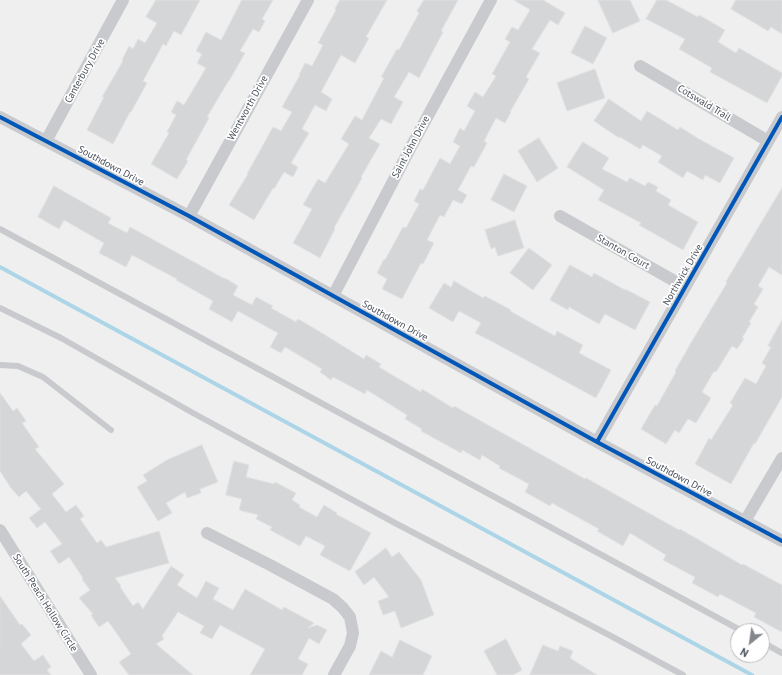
<!DOCTYPE html>
<style>
body{margin:0}
#map{position:relative;width:782px;height:675px;overflow:hidden;background:#efefef;font-family:"PT Sans",sans-serif}
canvas{display:block}
.north{position:absolute;left:730px;top:623px;width:40px;height:40px;box-sizing:border-box;background:#fff;border:1px solid #b6b9bd;border-radius:50%;rotate:210deg;font-size:11px;font-weight:700;line-height:16px;text-align:center;color:#484f5a}
.north::after{content:'';display:block;margin:auto;width:14px;height:18px;background:#82878e;clip-path:polygon(50% 0,100% 100%,50% 72%,0 100%)}
</style>
<div id="map">
<canvas width="782" height="675"></canvas>
<div class="north">N</div>
</div>
<script>
const context = document.querySelector('canvas').getContext('2d');
context.lineJoin = 'round';
function trace(path, color, width, dash) { context.strokeStyle = color; context.lineWidth = width; context.lineCap = dash ? 'butt' : 'round'; context.setLineDash(dash || []); context.stroke(path); }
function paint(path, color) { context.fillStyle = color; context.fill(path, 'evenodd'); }
function label(font, color, halo, rows, align = 'center') {
  context.font = font + ' "PT Sans",sans-serif'; context.lineWidth = 3.5; context.setLineDash([]); context.textBaseline = 'middle'; context.strokeStyle = halo; context.fillStyle = color; for (const [text, x, y, turn = 0] of rows) {
    context.save(); context.translate(x, y); context.rotate((+turn || 0) * Math.PI / 180); context.textAlign = isNaN(turn) ? turn : align; if (halo) context.strokeText(text, 0, 0); context.fillText(text, 0, 0); context.restore();
  }
}
trace(new Path2D(`
 M0,267L752,675`), '#acd5e7', 4);
const building = new Path2D(`
 M156,0H200L181,35L174,31L166,46L163,44L143,81L147,83L131,112H130L113,144L87,130L104,97H102L123,61L122,60L129,46L133,49L138,39L145,43L157,23L146,17Z
 M242,0H273L262,19L265,21L259,32L253,29L240,51L245,53L229,81V80L207,117L209,118L186,160L188,161L177,179L151,164L169,133L167,132L176,115L171,112L177,101L184,105L206,68L197,63L202,54L196,51L206,32L221,40Z
 M340,0H387L366,37L369,38L355,63L341,55L321,92L332,99L326,111L315,105L302,129L309,133L291,163L298,167L293,177L284,172L274,189L273,188L254,220L229,205L248,174H247L273,127L281,131L292,112L282,107L300,75H299L305,63L312,66L323,45L318,43L336,10L335,9Z
 M424,0H458L441,31L443,32L419,78L409,72L394,97L403,102L391,124L381,119L369,138L380,144L361,177L362,178L334,228L335,229L320,258L293,243L312,209L303,205L318,179L325,183L349,144L341,139L355,116L362,120L384,78L381,77L397,49L399,50L419,13L417,11Z
 M514,0H543L565,13L558,25L550,20L532,49L540,53L526,77L529,79L510,112H511L505,123L496,118L484,141L487,143L474,167L471,166L458,190L467,195L462,204L453,200L444,217L440,215L427,240L434,243L423,264L421,263L402,299L382,289L387,279L377,273L384,259L385,260L403,227L406,228L419,204L414,201L420,189L423,190L440,158L450,164L460,146L453,142L460,128L464,131L475,111L467,106L475,92L483,97L496,76L492,74L510,42L505,39L512,27L518,30L530,10Z
 M598,0H630L640,21L613,33Z
 M657,0H666L698,17L699,15L725,30L718,42L736,53L739,48L782,73V76L767,103L710,72L712,68L679,49L685,39L646,19Z
 M736,0H782V34L771,27L768,31L731,9Z
 M585,26L607,38L593,64L571,53Z
 M595,69L605,98L567,111L557,83Z
 M609,99L641,121L647,111L678,130L680,127L699,139L734,158L720,183L705,175L703,180L687,171L683,178L658,162L662,156L643,145L640,149L620,137L619,138L594,121Z
 M539,138L558,168L537,182L518,151Z
 M583,142L609,158L602,169L627,182L630,178L645,186L648,182L658,187L656,191L671,200L668,205L698,222L683,250L639,225L641,223L598,200L604,190L567,167Z
 M504,174L527,186L514,212L491,200Z
 M54,186L111,218L108,223L127,233L130,227L225,279V278L238,286L233,295L252,305L256,297L273,306L271,308L296,322L298,319L317,330L364,359L366,355L381,364L379,367L421,392L422,389L453,408L454,406L488,425L585,479L586,478L679,530L680,529L742,565L743,564L782,585V632L754,617L756,613L720,594L718,597L692,583L695,577L663,560L666,555L630,533L623,546L597,531L599,529L552,503L550,506L525,492L529,484L499,468L500,466L482,455L480,460L462,450L461,453L421,431L422,429L405,419L407,415L367,390L365,394L333,377L331,380L320,372L322,369L285,347L281,353L270,347L278,333L238,311L232,322L209,309L213,301L176,280L177,279L132,255L126,267L99,253L104,243L64,220L59,229L38,217Z
 M782,188V275L769,267L758,286L763,289L754,304L758,307L749,322L751,323L742,338L744,339L737,349L732,346L716,372L714,371L702,392L711,398L696,423L688,419L679,433L675,430L666,444L641,429L655,405L657,406L676,372L675,371L692,341L727,283L726,282Z
 M515,220L524,248L498,256L495,247L491,249L485,230Z
 M529,248L552,265L533,290L510,273Z
 M570,265L592,277L594,273L625,290V289L650,302L635,330L605,314L599,324L569,307L568,310L550,300Z
 M454,281L483,298L485,296L511,310L510,311L555,336L557,331L583,345L579,353L611,370L596,398L493,342L475,333L481,323L459,311L453,322L429,308L444,283L451,287Z
 M782,320V397L755,444L754,443L731,484L695,464L709,438L711,440L733,405L730,403L745,378L756,384L766,366L762,363L771,347L768,346Z
 M0,393L13,411L17,408L26,421L22,423L39,447L35,449L64,484L52,494L66,512L76,505L84,516L80,519L97,543L101,540L106,547L159,531L169,563L115,578L121,586L120,587L133,606L138,602L143,609L171,566L184,575L177,585L197,598L206,581L219,588L213,599L233,610L245,589L282,610L284,607L314,623L308,628L317,625L327,630L319,644L309,638L298,659L308,664L302,675H250L265,649L220,625L212,639L200,633L204,626L178,612L162,636L164,639L156,644L193,675H129L119,662L131,654L108,621L99,627L91,615L93,614L79,598L90,590L82,579L83,578L69,557L59,564L50,551L62,544L45,522L37,528L29,518L41,509L26,491L19,497L11,488L0,471Z
 M202,445L218,482L200,489L201,493L187,498L185,492L166,503L172,513L158,521L137,487L147,481L143,475L167,460Z
 M234,461L249,465L246,477L274,484L275,482L296,493L292,500L300,505L299,507L317,517L324,505L337,513L336,514L371,533L350,571L320,555L325,546L306,536L300,546L270,530L272,527L256,519L258,515L239,510L242,499L226,495Z
 M386,548L392,557L399,552L421,580L434,615L401,628L395,611L383,615L378,601L389,597L374,577L364,585L355,572Z
 M0,596L20,625L22,624L31,635L21,644L34,661L43,655L51,667L47,670L51,675H0Z
 M506,639L522,670L513,675H497L484,651Z
 M400,640L432,656L423,675H369L381,651L392,657Z
 M543,645L558,651L560,646L573,651L570,658L597,675H530Z`);
paint(building, '#d5d6d8');
trace(building, '#e0e1e2', 1);
trace(new Path2D(`
 M0,229L742,631
 M0,308L61,338L193,413L395,523L611,636L683,675
 M0,365L18,366L43,377L111,430
 M762,642L782,653`), '#c9cacd', 6);
trace(new Path2D(`
 M640,66L768,141
 M0,117L189,216L597,442L782,541
 M46,141L123,0
 M189,216L308,0
 M560,216L685,287
 M333,296L412,145L491,0
 M597,442L782,117
 M745,521L782,458
 M0,530L91,675
 M207,533L270,565L333,599L343,608L350,617L353,633L350,646L334,675`), '#c9cacd', 12);
trace(new Path2D(`
 M0,117L189,216L597,442L782,541
 M597,442L782,117`), '#0057b8', 4);
label('10px', '#484f5a', '#fff', [
 ["Canterbury Drive",85,71,-61],
 ["Cotswald Trail",704,103,31],
 ["Wentworth Drive",248,108,-61],
 ["Saint John Drive",411,147,-62],
 ["Southdown Drive",111,166,28],
 ["Stanton Court",623,252,30],
 ["Northwick Drive",683,275,-60],
 ["Southdown Drive",395,321,29],
 ["Southdown Drive",679,477,28],
 ["South Peach Hollow Circle",45,603,58]
]);
</script>
